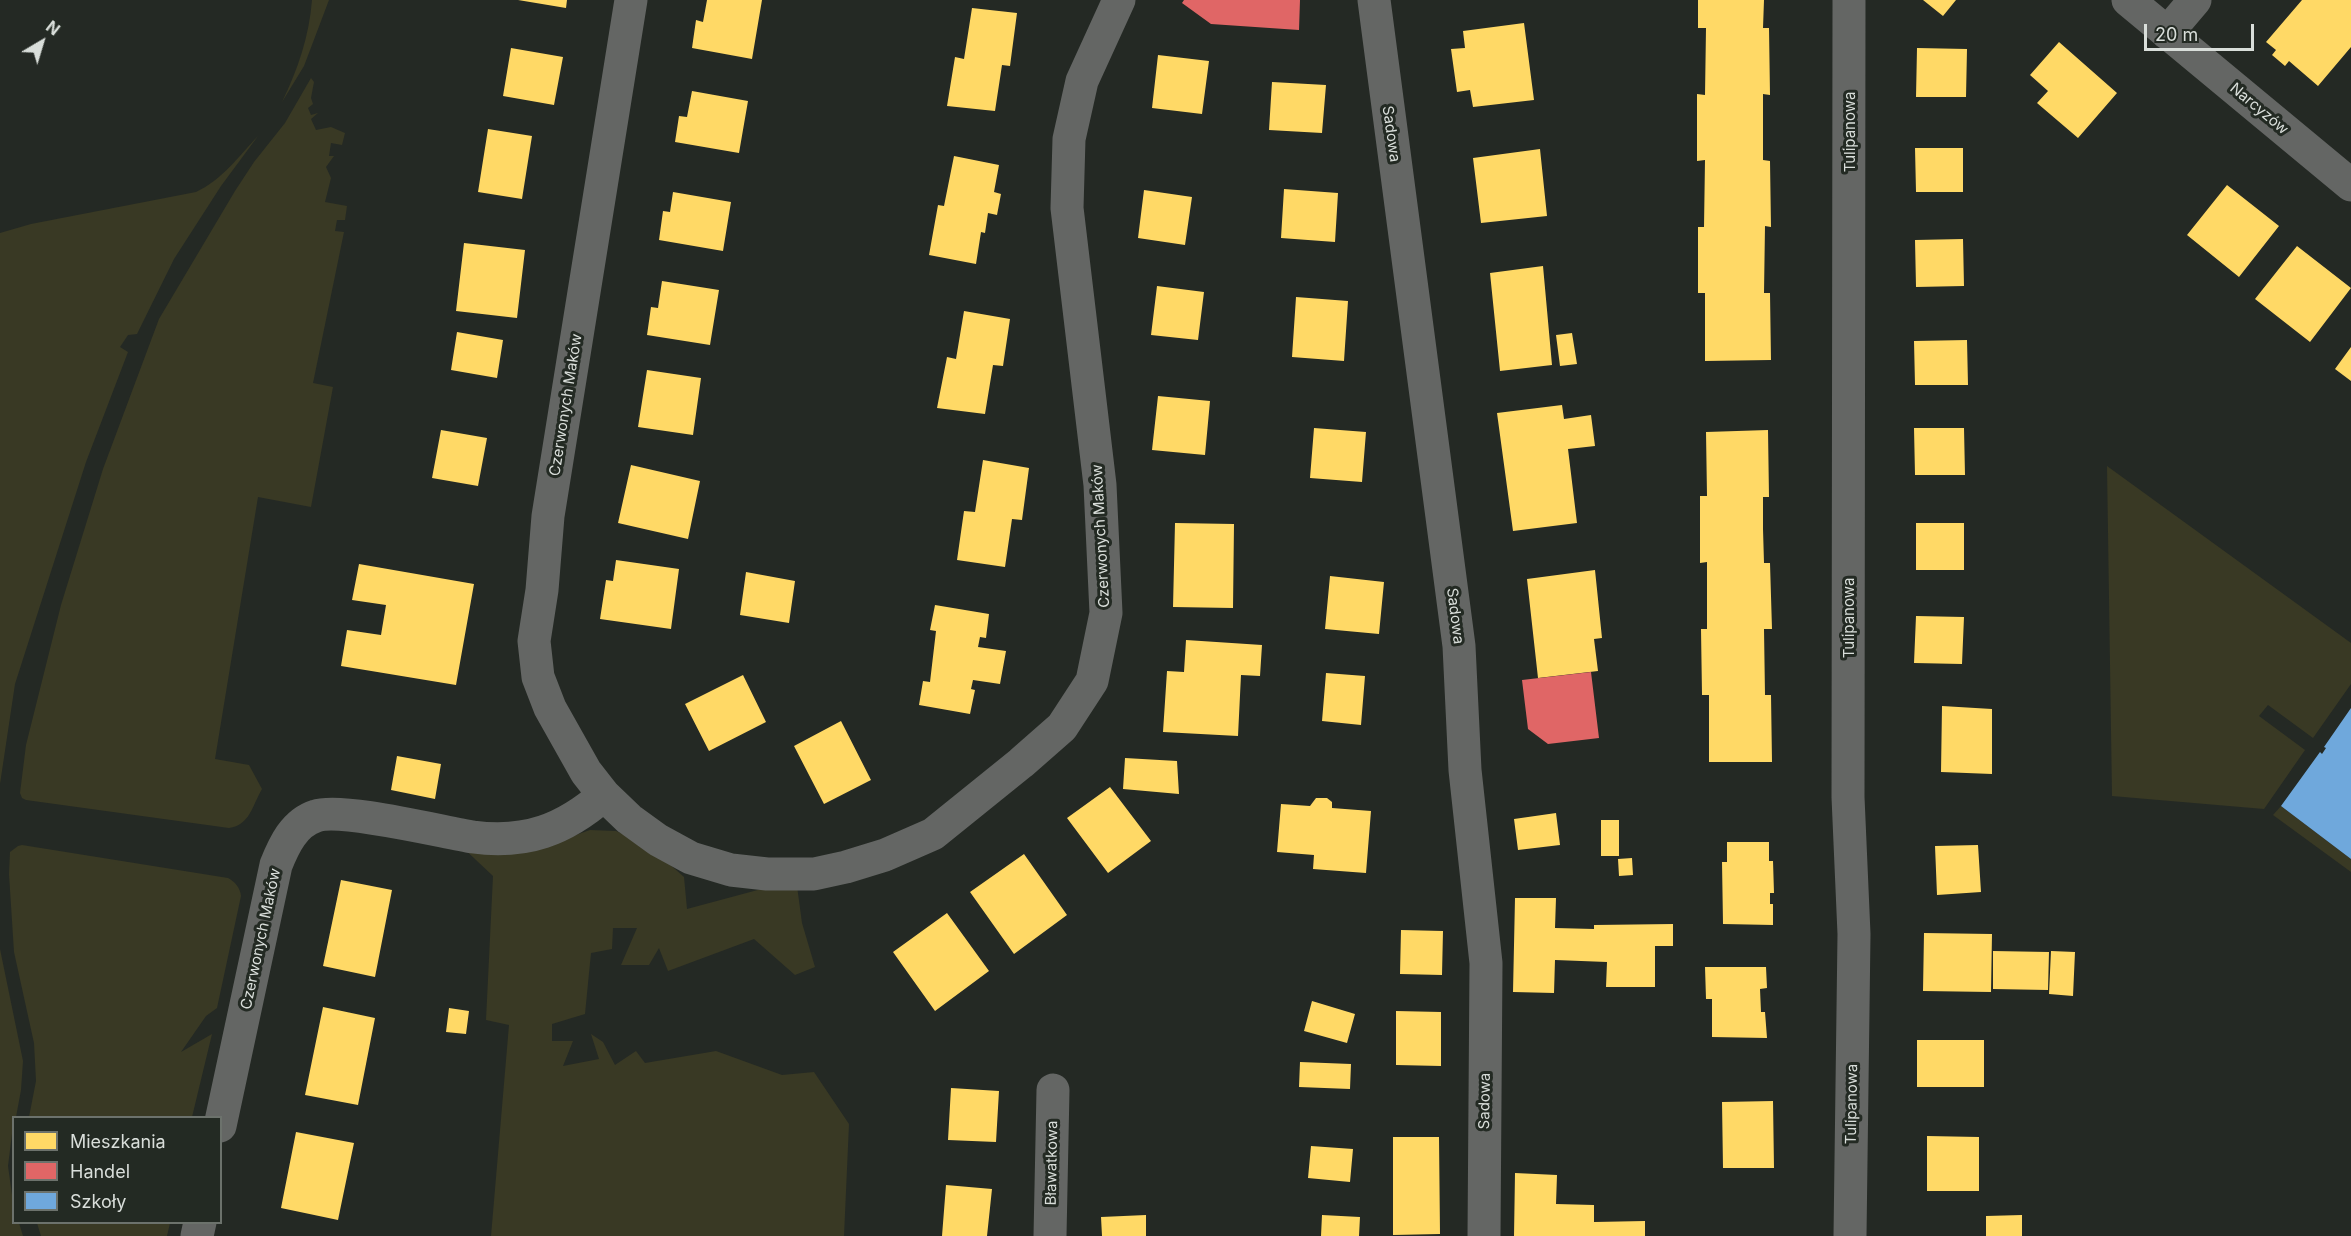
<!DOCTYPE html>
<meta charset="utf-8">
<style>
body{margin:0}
#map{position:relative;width:2351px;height:1236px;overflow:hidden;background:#242924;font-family:Inter,sans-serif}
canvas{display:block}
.legend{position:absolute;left:12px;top:1116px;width:210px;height:108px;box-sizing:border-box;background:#232a23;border:2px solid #6c726c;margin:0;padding:8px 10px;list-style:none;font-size:18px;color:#d9deda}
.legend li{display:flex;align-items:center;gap:12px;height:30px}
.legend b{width:30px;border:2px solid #6c726c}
.north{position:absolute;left:12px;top:12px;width:60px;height:60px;-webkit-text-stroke:4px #232a23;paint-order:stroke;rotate:38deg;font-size:16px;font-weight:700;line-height:24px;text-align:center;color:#d9deda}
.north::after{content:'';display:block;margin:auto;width:21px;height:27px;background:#d9deda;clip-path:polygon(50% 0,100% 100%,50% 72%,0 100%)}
.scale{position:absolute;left:2144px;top:24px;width:110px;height:27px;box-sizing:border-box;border:3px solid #d9deda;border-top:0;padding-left:8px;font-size:18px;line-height:21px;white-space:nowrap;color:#d9deda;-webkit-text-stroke:4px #232a23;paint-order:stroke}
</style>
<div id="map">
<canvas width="2351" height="1236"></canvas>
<ul class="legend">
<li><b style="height:16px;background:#ffd966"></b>Mieszkania</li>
<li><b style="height:16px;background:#e06666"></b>Handel</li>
<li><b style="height:16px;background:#6fa8dc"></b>Szkoły</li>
</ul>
<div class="north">N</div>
<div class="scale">20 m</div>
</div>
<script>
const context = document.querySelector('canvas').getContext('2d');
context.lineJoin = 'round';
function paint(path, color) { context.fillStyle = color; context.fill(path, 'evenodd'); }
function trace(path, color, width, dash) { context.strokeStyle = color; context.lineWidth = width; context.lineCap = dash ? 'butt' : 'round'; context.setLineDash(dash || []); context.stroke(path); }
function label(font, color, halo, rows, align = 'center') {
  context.font = font + ' Inter,sans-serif'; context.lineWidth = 6; context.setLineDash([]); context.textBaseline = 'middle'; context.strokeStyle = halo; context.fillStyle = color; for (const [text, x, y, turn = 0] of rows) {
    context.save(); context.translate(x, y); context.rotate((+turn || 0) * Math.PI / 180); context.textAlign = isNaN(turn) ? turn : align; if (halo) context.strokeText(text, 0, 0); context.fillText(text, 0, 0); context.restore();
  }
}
paint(new Path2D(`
 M312,0H329L304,66L282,102C298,69 309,37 312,0Z
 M311,78L314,82L311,98L313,104L308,108L311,115L318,113L311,119L316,130L331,127L345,133L342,145L331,143L329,156H334L326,167L331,178L325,202L347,206L345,220H337L335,231L344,232L313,383L333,387L311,507L258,497L215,759L249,765L262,789C252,806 250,825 229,828L26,800L22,798L20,793L26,745L61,605L103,469L159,319L235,191L254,162L285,123Z
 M258,136L221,186L174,259L137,334L128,335L120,347L128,352L86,462L15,684L0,784V233L31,224L196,192C222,180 239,156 258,136Z
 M2107,466L2351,643V684L2313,738L2268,705L2259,716L2305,750L2264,809L2112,796Z
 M2281,806L2351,859V872L2273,815Z
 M590,830L616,831L648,845L684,877L687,909L780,884L797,886L802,923L815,967L795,975L754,939L668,971L659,948L649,965H621L637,928H613L612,949L591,953L585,1014L552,1024V1041H573L563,1066L599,1059L591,1034L603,1042L615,1065L636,1051L645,1063L716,1051L782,1075L814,1072L849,1124L844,1236H491L509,1025L486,1020L493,876L459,844L530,851Z
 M22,845L228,878C235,882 240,887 241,896L217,1008L206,1016L181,1052L212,1034L192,1117H29L36,1081L34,1043L14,952L9,874L10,852L18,846Z
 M0,949L23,1061L21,1090L16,1117L14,1118L8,1166L13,1202L14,1222L19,1223L23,1236H0Z
 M37,1223V1222L170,1223L167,1236H41Z`), '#393924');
paint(new Path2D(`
 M518,0H567L566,8Z
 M707,0H762L752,59L692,48L696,20L703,22Z
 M1698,0H1764L1763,28H1769L1770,95L1763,94V160L1770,161L1771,227L1765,226L1764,293H1770L1771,360L1705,361V293H1698V227H1704L1705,160L1697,161V94L1705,95L1706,28H1698Z
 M1923,0H1956L1943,16Z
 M2302,0H2351V47L2318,86L2289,61L2285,66L2272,55L2276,50L2266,42Z
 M972,8L1017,13L1010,66L1002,65L995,111L947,106L955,57L964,59Z
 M1524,23L1534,100L1473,107L1470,90L1457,92L1451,49L1465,48L1463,31Z
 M2059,42L2117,93L2078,138L2037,103L2048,91L2030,75Z
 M511,48L563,57L554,105L503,96Z
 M1917,48L1967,49L1966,97H1916Z
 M1158,55L1209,61L1202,114L1152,108Z
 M1272,82L1326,85L1322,133L1269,130Z
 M692,91L748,101L739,153L675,142L679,116L687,117Z
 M488,129L532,136L522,199L478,192Z
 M1915,148H1963V192H1916Z
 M1540,149L1547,216L1481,223L1473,158Z
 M954,156L999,165L994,192L1001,194L997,215L988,213L985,233L981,232L976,264L929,255L938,205L944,206Z
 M2227,185L2279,226L2239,277L2187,235Z
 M1284,189L1338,193L1335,242L1281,238Z
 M1144,190L1192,197L1185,245L1138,238Z
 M673,192L731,202L723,251L659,240L663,211L670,212Z
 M1963,239L1964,286L1916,287L1915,240Z
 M464,243L525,250L517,318L456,311Z
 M2297,246L2351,288L2310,342L2255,299Z
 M1543,266L1552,365L1500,371L1490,273Z
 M662,281L719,290L710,345L647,335L651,307L658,308Z
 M1157,286L1204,292L1198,340L1151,335Z
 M1296,297L1348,301L1344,361L1292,357Z
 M964,311L1010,319L1003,366L993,365L985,414L937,408L947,357L956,359Z
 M457,332L503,340L497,378L451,370Z
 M1572,333L1577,364L1560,366L1556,335Z
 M1967,340L1968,385H1915L1914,341Z
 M2351,347V381L2335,369Z
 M647,370L701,378L693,435L638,427Z
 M1158,396L1210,401L1205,455L1152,450Z
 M1562,405L1564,419L1591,415L1595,446L1568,449L1577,523L1513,531L1497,413Z
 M1314,428L1366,432L1362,482L1310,478Z
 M1914,428H1964L1965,475H1915Z
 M441,430L487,438L478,486L432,478Z
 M1768,430L1769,497H1763V529L1764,563H1770L1772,629H1764L1765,695H1771L1772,762H1709V695H1702L1701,629H1707V562L1700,563V496H1707L1706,432Z
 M983,460L1029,468L1022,520L1012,519L1005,567L957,560L964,511L975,512Z
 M631,465L700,481L688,539L618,523Z
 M1175,523L1234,524L1233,608L1173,607Z
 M1916,523H1964V570H1916Z
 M616,560L679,569L671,629L600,619L606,580L613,581Z
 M359,564L474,584L456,685L341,666L347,630L381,635L386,605L352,600Z
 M1595,570L1602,638L1594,639L1598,671L1538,678L1527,579Z
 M746,572L795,581L789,623L740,615Z
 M1330,576L1384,582L1379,634L1325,629Z
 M935,605L989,614L986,638L980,637L978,647L1006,651L1000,684L973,680L971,689L975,690L970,714L919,705L923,681L930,682L936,631L930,630Z
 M1916,616L1964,617L1962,664L1914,663Z
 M1186,640L1262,645L1260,676L1241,675L1238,736L1163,732L1167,671L1184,672Z
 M1326,673L1365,676L1361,725L1322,721Z
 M743,675L766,722L709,751L685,704Z
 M1942,706L1992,709V774L1941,772Z
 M841,721L871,780L824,804L794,746Z
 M397,756L441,764L435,799L391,790Z
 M1125,758L1177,761L1179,794L1123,789Z
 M1110,787L1151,841L1108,873L1067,818Z
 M1316,798H1327L1332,802V808L1371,811L1366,873L1313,869L1314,855L1277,852L1281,804L1310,806Z
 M1556,813L1560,845L1518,850L1514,819Z
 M1601,820H1619V856H1601Z
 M1727,842H1769V861H1773L1774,893H1770V904H1773V925L1723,924L1722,862H1727Z
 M1978,845L1981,892L1937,895L1935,846Z
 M1024,854L1067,915L1014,954L970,892Z
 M1632,858L1633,875L1619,876L1618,859Z
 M341,880L392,890L375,977L323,966Z
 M1515,898H1556L1555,928L1594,929V925L1673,924V946H1655V987H1606L1607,962L1555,960L1554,993L1513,992Z
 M947,913L989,971L935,1011L893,952Z
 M1401,930L1443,931L1442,975L1400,974Z
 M1924,933L1992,934L1991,992L1923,991Z
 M1993,951L2049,952L2048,990L1993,989Z
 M2051,951L2075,952L2073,996L2049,994Z
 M1705,967H1766L1767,988L1760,989L1761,1012H1765L1767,1038L1712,1037V999H1706Z
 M1312,1001L1355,1014L1347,1043L1304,1031Z
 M323,1007L375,1018L358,1105L305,1095Z
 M449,1008L469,1011L466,1034L446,1032Z
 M1396,1011L1441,1012V1066L1396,1065Z
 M1917,1040H1984V1087H1917Z
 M1300,1062L1351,1064L1350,1089L1299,1087Z
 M951,1088L999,1091L996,1142L948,1140Z
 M1773,1101L1774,1168H1723L1722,1102Z
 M296,1132L354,1143L338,1220L281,1208Z
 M1927,1136L1979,1137V1191H1927Z
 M1393,1137H1439L1440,1234L1393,1235Z
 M1311,1146L1353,1149L1350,1182L1308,1178Z
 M1515,1173L1557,1175L1556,1204L1594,1205V1222L1645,1221V1236H1514Z
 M946,1185L992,1189L987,1236H942Z
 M1146,1215V1236H1102L1101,1217Z
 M1322,1215L1360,1217L1359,1236H1321Z
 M2022,1215V1236H1986V1216Z`), '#ffd966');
paint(new Path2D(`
 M1184,0H1300L1299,30L1211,24L1182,3Z
 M1591,672L1599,738L1548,744L1528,729L1522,680Z`), '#e06666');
paint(new Path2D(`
 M2351,708V859L2281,806L2320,752L2322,754L2326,748L2324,747Z`), '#6fa8dc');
trace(new Path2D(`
 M631,0L548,516L542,590L534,641L538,677L550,708L586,772L604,795L629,819L658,840L691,858L731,870L767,874H814L846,867L885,855L933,834L1021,763L1062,727L1092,681L1106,613L1100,485L1067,208L1069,139L1082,81L1119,0
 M1374,0L1459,646L1465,770L1486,963L1484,1236
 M1849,0L1848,797L1854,934L1850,1236
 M2128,0L2351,185
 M2167,33L2195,0
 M220,1126L276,865C284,845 294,823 316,816C341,807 442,832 473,837C526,844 564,830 604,795
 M197,1236L200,1222
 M1050,1236L1053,1090`), '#646664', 33);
label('15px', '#d9deda', '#232a23', [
 ["Narcyzów",2259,109,40],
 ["Tulipanowa",1850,132,-90],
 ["Sadowa",1391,134,82],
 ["Czerwonych Maków",566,405,-81],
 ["Czerwonych Maków",1101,536,-93],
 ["Sadowa",1455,616,83],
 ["Tulipanowa",1849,618,-90],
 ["Czerwonych Maków",261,939,-78],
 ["Sadowa",1485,1101,-89],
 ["Tulipanowa",1852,1104,-89],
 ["Bławatkowa",1052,1163,-89]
]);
</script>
